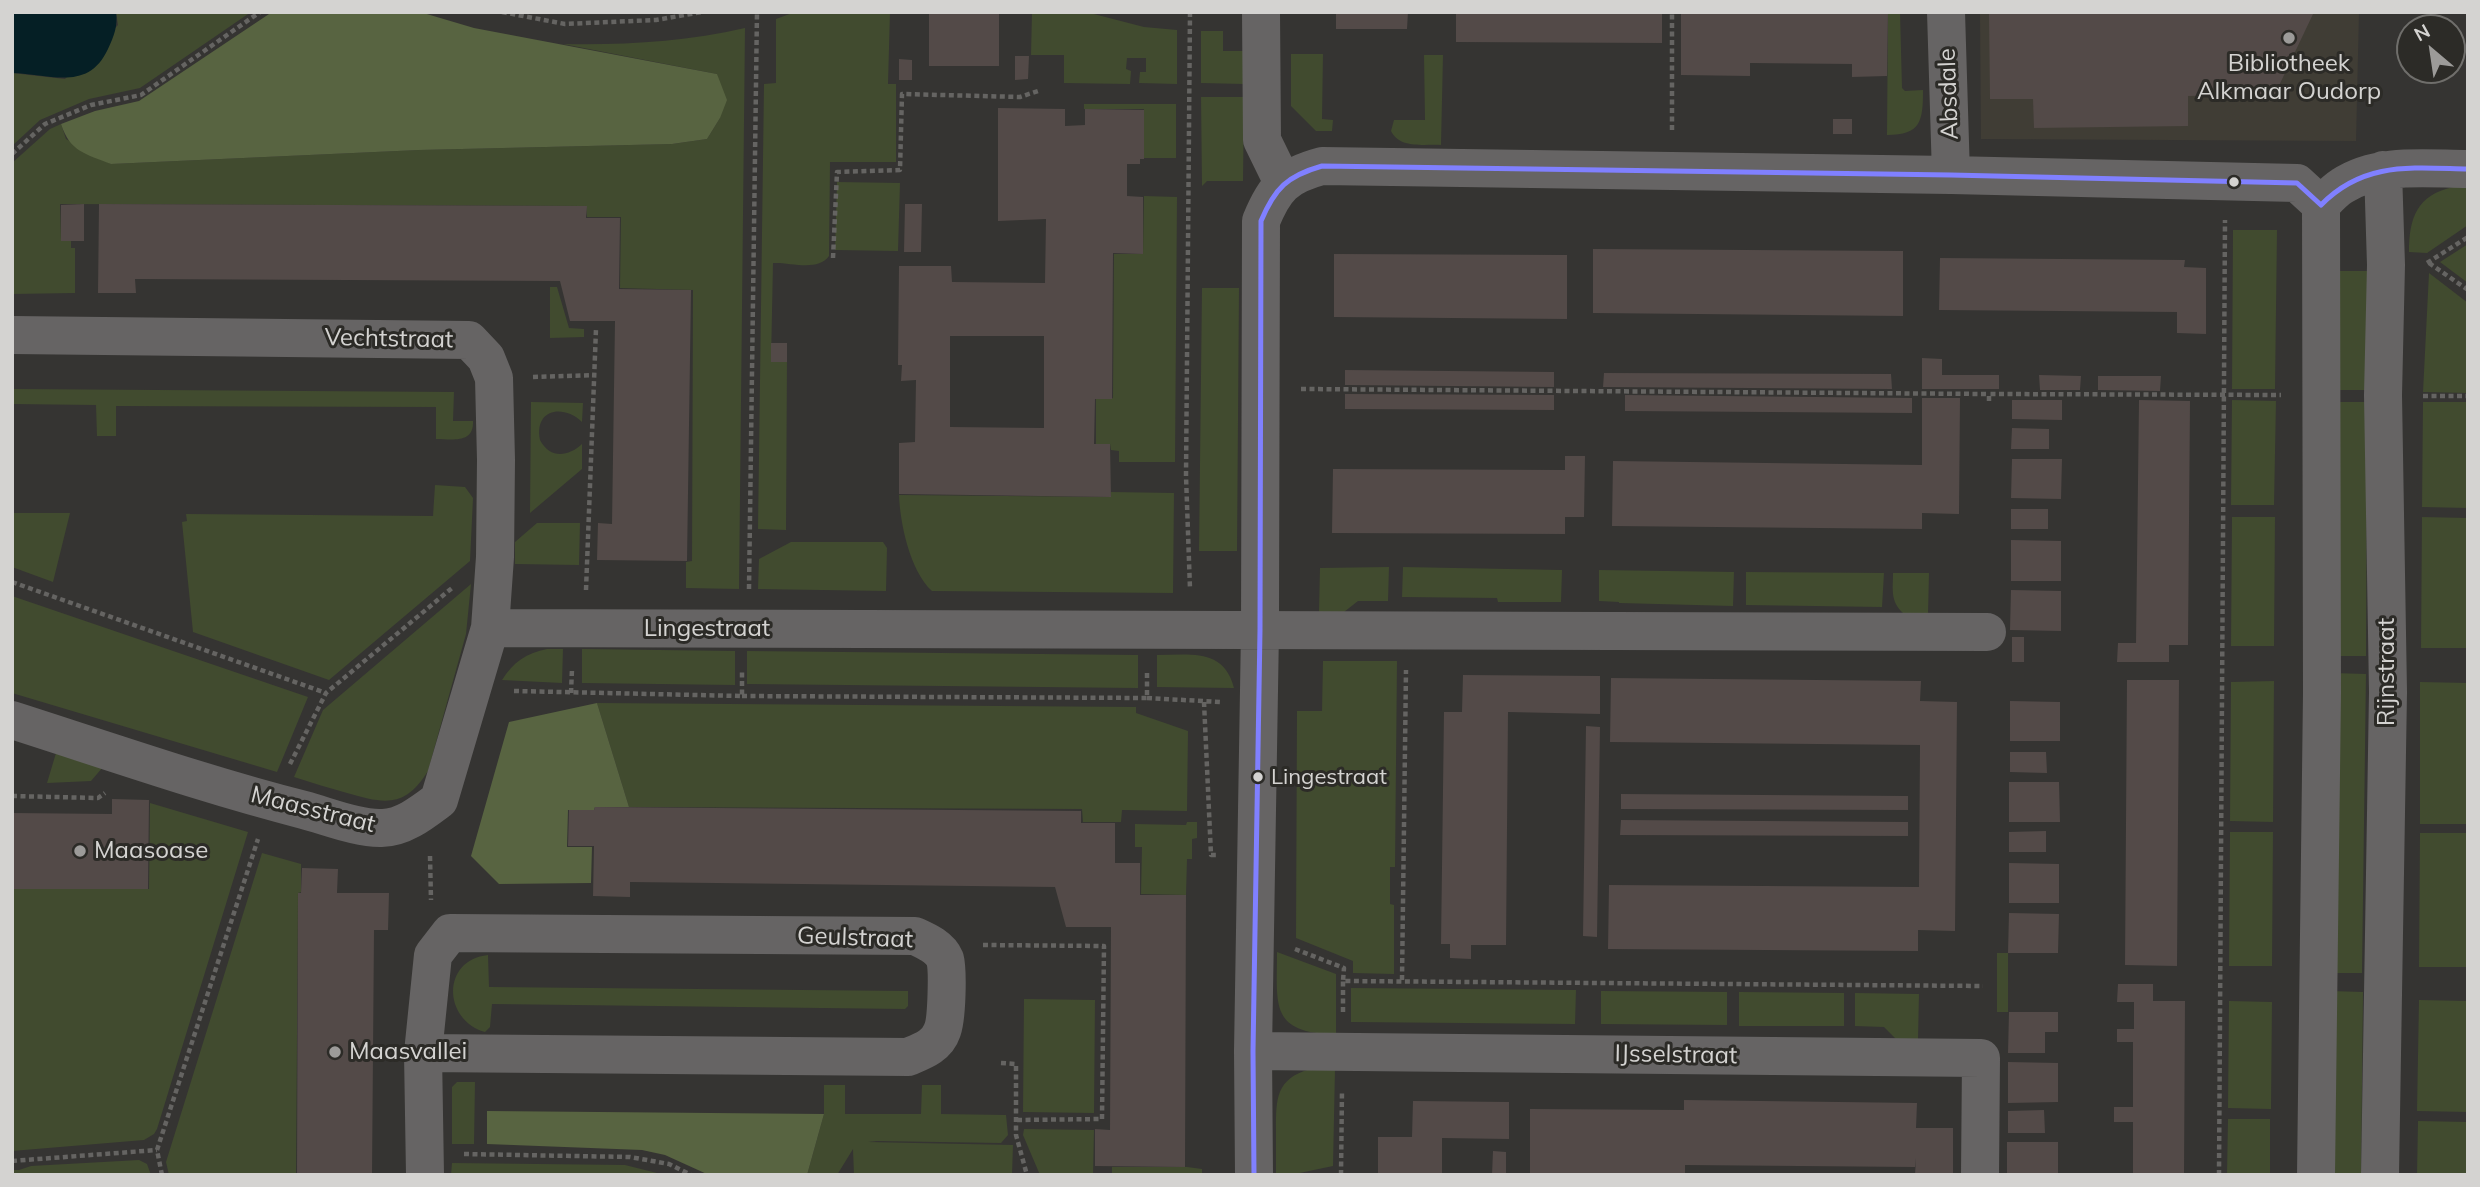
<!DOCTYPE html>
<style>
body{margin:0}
#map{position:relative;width:2480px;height:1187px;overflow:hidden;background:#353432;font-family:Mulish,sans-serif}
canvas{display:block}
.frame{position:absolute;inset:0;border:14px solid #d4d3d1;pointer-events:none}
.north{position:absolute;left:2396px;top:14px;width:70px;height:70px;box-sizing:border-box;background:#2c2b27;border:2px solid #6f6e6b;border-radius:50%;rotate:331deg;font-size:19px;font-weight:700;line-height:28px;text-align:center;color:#d4d3d1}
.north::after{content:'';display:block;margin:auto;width:24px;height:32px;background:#9c9b99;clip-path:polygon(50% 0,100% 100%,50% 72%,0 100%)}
</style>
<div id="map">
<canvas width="2480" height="1187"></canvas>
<div class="frame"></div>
<div class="north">N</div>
</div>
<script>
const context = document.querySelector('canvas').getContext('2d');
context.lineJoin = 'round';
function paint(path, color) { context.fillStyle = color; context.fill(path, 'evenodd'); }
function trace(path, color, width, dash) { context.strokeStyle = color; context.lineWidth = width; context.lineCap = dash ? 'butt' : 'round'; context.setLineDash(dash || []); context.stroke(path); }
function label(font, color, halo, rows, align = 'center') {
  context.font = font + ' Mulish,sans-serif'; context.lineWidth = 6; context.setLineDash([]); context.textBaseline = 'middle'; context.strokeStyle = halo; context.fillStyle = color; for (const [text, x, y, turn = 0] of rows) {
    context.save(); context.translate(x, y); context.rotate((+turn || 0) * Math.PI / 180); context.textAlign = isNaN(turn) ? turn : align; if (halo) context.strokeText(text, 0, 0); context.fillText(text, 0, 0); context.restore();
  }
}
paint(new Path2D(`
 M1980,12H2359L2356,141L1981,139Z`), '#403d35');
paint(new Path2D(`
 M116,12H251L140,88L89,99L40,120L12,146V73L65,79L118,25Z
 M795,12H890L888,84H896V162H830L829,256C818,272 790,262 773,263L771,362L787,358L786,530L758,529L764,84L776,83V19Z
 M1032,12H1086L1144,27L1177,30V84L1139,83L1140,72H1146V58H1127L1126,69L1131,71L1130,84L1064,83V55H1031Z
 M1888,12H1900L1902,88L1905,91L1923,90C1923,121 1921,135 1887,135Z
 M745,28L739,589L686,588V562L692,561L693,290L620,288L621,217H587L586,206L60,204L61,240L71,241V248H75V293L12,294V163L50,129L61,124L66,139L111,164L419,150L672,144L707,139L720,118L717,74L563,44C625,45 685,42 745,28Z
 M1201,31H1223V51H1244V84L1201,83Z
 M1291,54H1323L1322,119L1333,120L1332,131H1316L1291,106Z
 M1424,55H1443L1441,145C1423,144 1400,149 1391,131L1394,120H1425Z
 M1201,97H1244L1243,181H1207L1202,186Z
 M1084,104H1176V158H1144V109H1084Z
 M837,182L900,183L898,251L835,250Z
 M2453,187H2468V225L2427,253L2409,252C2409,218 2417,195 2453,187Z
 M1144,196L1177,197L1175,462H1119V451L1111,450L1110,444H1096V399L1113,398L1114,254H1143Z
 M2233,230H2277L2275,389H2232Z
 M2468,244V283L2440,262Z
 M2334,271H2368L2367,390H2334Z
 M2429,273L2468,303V393L2423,392Z
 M550,287H557L569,328L584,329V337L550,338Z
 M1202,288H1239L1237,551H1199Z
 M12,389L454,392L453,421H473C474,444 452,439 436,439V407L116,406V436H97L96,405L12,404Z
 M2232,400L2276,401L2274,505H2231Z
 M531,402L583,403L582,422C563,404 534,409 540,440C550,459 568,457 582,444V469L530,513Z
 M2334,402H2367L2366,656H2334Z
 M2423,402H2468V508L2422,507Z
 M435,485L465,487L473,498L470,561L329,680L193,632L182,522L187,521L186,514L433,516Z
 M1111,492L1174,493L1173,593L932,591C910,571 900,523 899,495L1110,497Z
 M12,513H70L53,582L12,567Z
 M2232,517H2275L2274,646H2231Z
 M2422,517L2468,518V648H2421Z
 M537,523H580L579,565L515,564V542Z
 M791,542H883L887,548L886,591L758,589L759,559Z
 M1389,567L1388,601H1358L1344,612H1319L1320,568Z
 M1403,567L1562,570L1561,602H1498L1497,598L1402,597Z
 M1599,570L1734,572L1733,606L1619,603V602L1599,601Z
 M1746,572L1884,573L1882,607L1746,605Z
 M1893,573H1929L1928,615L1903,613C1890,601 1893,589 1893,573Z
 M471,584L466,634L428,771C405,808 385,804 347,793C330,788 312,783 294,777L323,710Z
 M12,596L308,697L277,772L12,693Z
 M547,649H563L562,683L502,680C513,662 527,653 547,649Z
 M582,649L735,651V685L582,683Z
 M747,651L1138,655V688L747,684Z
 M1157,655C1190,655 1224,648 1234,688L1157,687Z
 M1323,661H1397L1395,867H1390V904L1394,905V974L1353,973V961L1296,938L1297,711H1322Z
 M2332,673L2366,674L2362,973H2329Z
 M2274,681L2273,822L2230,821L2231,682Z
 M2420,682L2468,683V824H2420Z
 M597,703L1136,707V713L1188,731L1187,811L1122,810L1121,822H1083L1082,809L629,807Z
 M56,753L103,767L91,781L47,783Z
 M150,803L248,832L157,1129L154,1134L144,1140L12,1151V888L149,889Z
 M1187,822H1197V838L1192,839V859H1187L1186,895L1141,894L1142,847H1135V824L1186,825Z
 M2230,832H2273L2272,966H2229Z
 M2420,833H2468V967H2419Z
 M262,853L301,864V892L298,893L296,1175H169L166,1162Z
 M1277,952L1336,974V1035C1270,1032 1277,1007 1277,952Z
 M1997,953H2008V1012H1997Z
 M488,955L489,987L908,991V1006L905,1009L492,1004L490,1027L485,1032C443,1020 441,960 488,955Z
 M1351,988L1576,990L1575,1024L1351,1022Z
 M1601,991L1727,992V1025L1601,1024Z
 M2330,991L2363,992L2361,1175H2328Z
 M1739,992L1844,993V1026H1739Z
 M1855,993L1919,994L1918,1039H1896L1884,1027L1855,1026Z
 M1024,999L1095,1000L1094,1113L1023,1112Z
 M2419,1000L2468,1001V1112L2417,1111Z
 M2229,1001L2272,1002L2271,1109L2228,1108Z
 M1310,1069H1335L1333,1166L1290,1175H1276C1276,1160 1276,1145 1276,1130C1276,1098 1276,1079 1310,1069Z
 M457,1082H475L474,1144H452V1087Z
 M824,1085H845V1114H921L922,1085H941V1114L1006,1115L1008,1135L1001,1143L877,1141L868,1142L1013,1145L1012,1175H854L853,1149L837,1175H807L824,1114Z
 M2228,1119H2270V1175H2227Z
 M2418,1121L2468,1122V1175H2417Z
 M1024,1129L1094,1130L1093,1175H1040L1023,1135Z
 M139,1160L147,1164L151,1175H12V1170H19L31,1166Z
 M452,1163L625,1165L665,1175H451Z
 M1112,1167H1187L1202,1169V1175H1112Z`), '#414b2f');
paint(new Path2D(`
 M272,12H420L474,28L717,74L727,100L720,118L707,139L672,144L419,150L111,164C86,154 70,152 61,124L95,111L139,101Z
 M597,703L629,807H595L594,810H568L567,847H592L591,883L499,884L471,856L509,722Z
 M487,1111L824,1114L807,1175H709L665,1155L642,1150L487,1144Z`), '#586441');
paint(new Path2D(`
 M12,12H116C118,26 114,36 108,49C88,92 51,74 12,73Z`), '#051f25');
paint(new Path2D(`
 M929,12H999V66H929Z
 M1336,12H1408L1407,29H1336Z
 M1456,12H1662V43L1456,42Z
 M1681,12H1888L1887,76L1852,77V64L1750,63V76L1681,75Z
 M1989,12H2314L2275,94L2188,96V126L2034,128L2033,99H1990Z
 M1015,56H1029L1028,79L1015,80Z
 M899,59L912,60V80H899Z
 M998,108L1065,109V126L1085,125V109L1144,110V159H1140V164H1127V196L1143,197V254L1113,253L1112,399H1095L1094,444H1110L1111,497L899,494V443L915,442L916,380L901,381L902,365H898L899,266H951L952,282L1045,283L1046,219L998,221ZM950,336H1044V428L950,427Z
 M1833,119H1852V134H1833Z
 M84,204V241H61V205Z
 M99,204L587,206L586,218H620L619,289L691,290L687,561L597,560L598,523L612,524L615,321H570L560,281L135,279L136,293H98Z
 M905,204H922L921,252H904Z
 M1593,249L1903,251V316L1593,313Z
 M1334,254L1567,255V319L1334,317Z
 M1940,258L2185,260L2184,267L2206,268V334L2177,333V312L1939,310Z
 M771,343H787V362H771Z
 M1922,358L1942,359V375H1999V389H1922Z
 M1345,370L1554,372V387L1345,385Z
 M1604,373L1891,374L1892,389L1603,387Z
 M2039,375L2081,376L2080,390H2040Z
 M2098,376H2161L2160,391L2098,390Z
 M1345,394L1554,395V410L1345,409Z
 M1625,395L1912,398V413L1625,411Z
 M1922,398H1960L1959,514L1922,513V529L1612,526L1613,461L1922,465Z
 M2012,400H2062V420L2012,419Z
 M2139,400L2190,401L2188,645H2169V662H2117L2118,643H2136Z
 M2012,428L2049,429V449H2011Z
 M1565,456H1585L1584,517H1565V534L1332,533L1333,469L1565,470Z
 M2012,459H2062L2061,499L2011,498Z
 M2011,509H2048V529H2011Z
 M2011,540L2061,541V581H2011Z
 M2011,590L2061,591V631L2010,630Z
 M2012,637H2024V662H2012Z
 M1463,675L1600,676V714L1508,712L1506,945H1471V959L1450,958V944H1441L1444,712H1462Z
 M1611,678L1921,681L1920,701L1957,702L1955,931L1918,930V951L1608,949L1609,885L1919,887L1920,745L1610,742Z
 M2127,680H2179L2177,966L2125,965Z
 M2010,701L2060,702V741H2010Z
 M1586,726L1600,727L1597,937L1583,936Z
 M2010,752H2046L2047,773L2010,772Z
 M2009,782H2059L2060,822H2009Z
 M1621,794L1908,796V810L1621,809Z
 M112,799L149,800L148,889H12V813L112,814Z
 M595,807L1081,811V823H1115V863H1140V895H1186L1185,1167L1095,1166V1129L1110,1130L1111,927H1066L1055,887L630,882V897L593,896L594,846H568L569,810H594Z
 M1621,820L1908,822V836L1620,835Z
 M2046,831V852H2009V832Z
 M2009,863L2059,864V903H2009Z
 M302,868L338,869L337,893H389L388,930H374L372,1175H297L298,893H301Z
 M2009,913L2059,914L2058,953H2008Z
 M2118,984H2153V1001H2185L2184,1175H2133V1122H2114V1107H2133V1042H2117V1029H2134V1002H2117Z
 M2009,1012H2058V1032H2045V1053H2008Z
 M2008,1062L2058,1063V1102L2008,1103Z
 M1684,1100L1917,1103L1916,1128H1953V1175H1915L1916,1158L1915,1167L1685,1165V1174L1530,1173V1109L1684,1110Z
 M1413,1101L1509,1102V1139L1442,1138V1175H1378V1137H1412Z
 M2044,1110L2045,1133H2008V1111Z
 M2007,1142H2058V1175H2007Z
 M1493,1151L1506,1152V1175H1492Z`), '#534a48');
trace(new Path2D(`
 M502,12L565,24L656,20L702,12
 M1190,12L1186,476L1190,589
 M1672,130V12
 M12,154L45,124L91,105L141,95L260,12
 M833,258L837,172L900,170L902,94L1020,97L1038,91
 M2427,263L2468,237
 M2429,263L2468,290
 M533,377L596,375
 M1301,389L1989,394
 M2423,396H2468
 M1989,401V394L2281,395
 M12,582L326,693
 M749,589L757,12
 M586,590L596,329
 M514,691L742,696V670
 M571,693L572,669
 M742,696L1147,698V670
 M1147,698L1220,702
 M1204,702L1211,855H1217
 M290,764L326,693L452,588
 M12,796L98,798L105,793
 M430,856L431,900
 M983,945L1104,946L1102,1119L1016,1120
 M1295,949L1344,968L1343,981L1983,986
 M1402,980L1406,670
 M1343,1012V981
 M1001,1063L1016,1064V1135L1027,1175
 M464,1154L630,1157L669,1164L691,1175
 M12,1161L157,1150
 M162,1175L157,1150L258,839
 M1341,1175L1342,1090
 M2219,1175L2225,220`), '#656462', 4.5, [5, 3.5]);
trace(new Path2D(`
 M1261,12L1262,140L1283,183
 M1946,12L1951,175
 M2321,205C2327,199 2334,191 2342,186C2378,162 2427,169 2468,169
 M12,335L469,340L486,358L494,378L496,460L495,557L490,628L439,800C423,812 403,828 382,828C359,829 327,816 304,810C206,785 109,751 12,720
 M490,628L1987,632
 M1253,1051L1981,1058L1980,1175
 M423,1053L908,1057C922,1051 937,1046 942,1031C947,1020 948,970 945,959C940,947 926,941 915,936L450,933L433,955L423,1053L425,1175
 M1254,1175L1253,1051L1260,630L1261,221C1275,187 1285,176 1322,166L1951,175L2297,183L2321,205
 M2316,1175L2322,693L2321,205
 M2380,1175L2388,692L2383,395L2386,265L2383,170`), '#666464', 38);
trace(new Path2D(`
 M2321,205C2364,161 2412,168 2468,169
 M1254,1175L1253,1051L1260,630L1261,221C1275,188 1287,176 1322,166L1951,175L2297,183L2321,205`), '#8080ff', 5);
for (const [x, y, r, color] of [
 [2289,38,7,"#9c9b99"],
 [2234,182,6,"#d4d3d1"],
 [1258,777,6,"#d4d3d1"],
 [80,851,7,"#9c9b99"],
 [335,1052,7,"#9c9b99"]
]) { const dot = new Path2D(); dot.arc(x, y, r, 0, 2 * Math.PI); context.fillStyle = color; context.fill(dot); trace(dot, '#2c2b27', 2.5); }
label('22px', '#d4d3d1', '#2c2b27', [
 ["Lingestraat",1271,777]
], 'left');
label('24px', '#d4d3d1', '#2c2b27', [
 ["Bibliotheek",2289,64,"center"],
 ["Alkmaar Oudorp",2289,92,"center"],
 ["Maasoase",94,851],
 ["Maasvallei",349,1052]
], 'left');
label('24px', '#d4d3d1', '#2c2b27', [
 ["Absdale",1949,94,-92],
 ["Vechtstraat",389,339,1],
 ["Lingestraat",707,629],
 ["Rijnstraat",2387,672,-90],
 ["Maasstraat",313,810,14],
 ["Geulstraat",855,938,2],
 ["IJsselstraat",1676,1055,1]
]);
</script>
